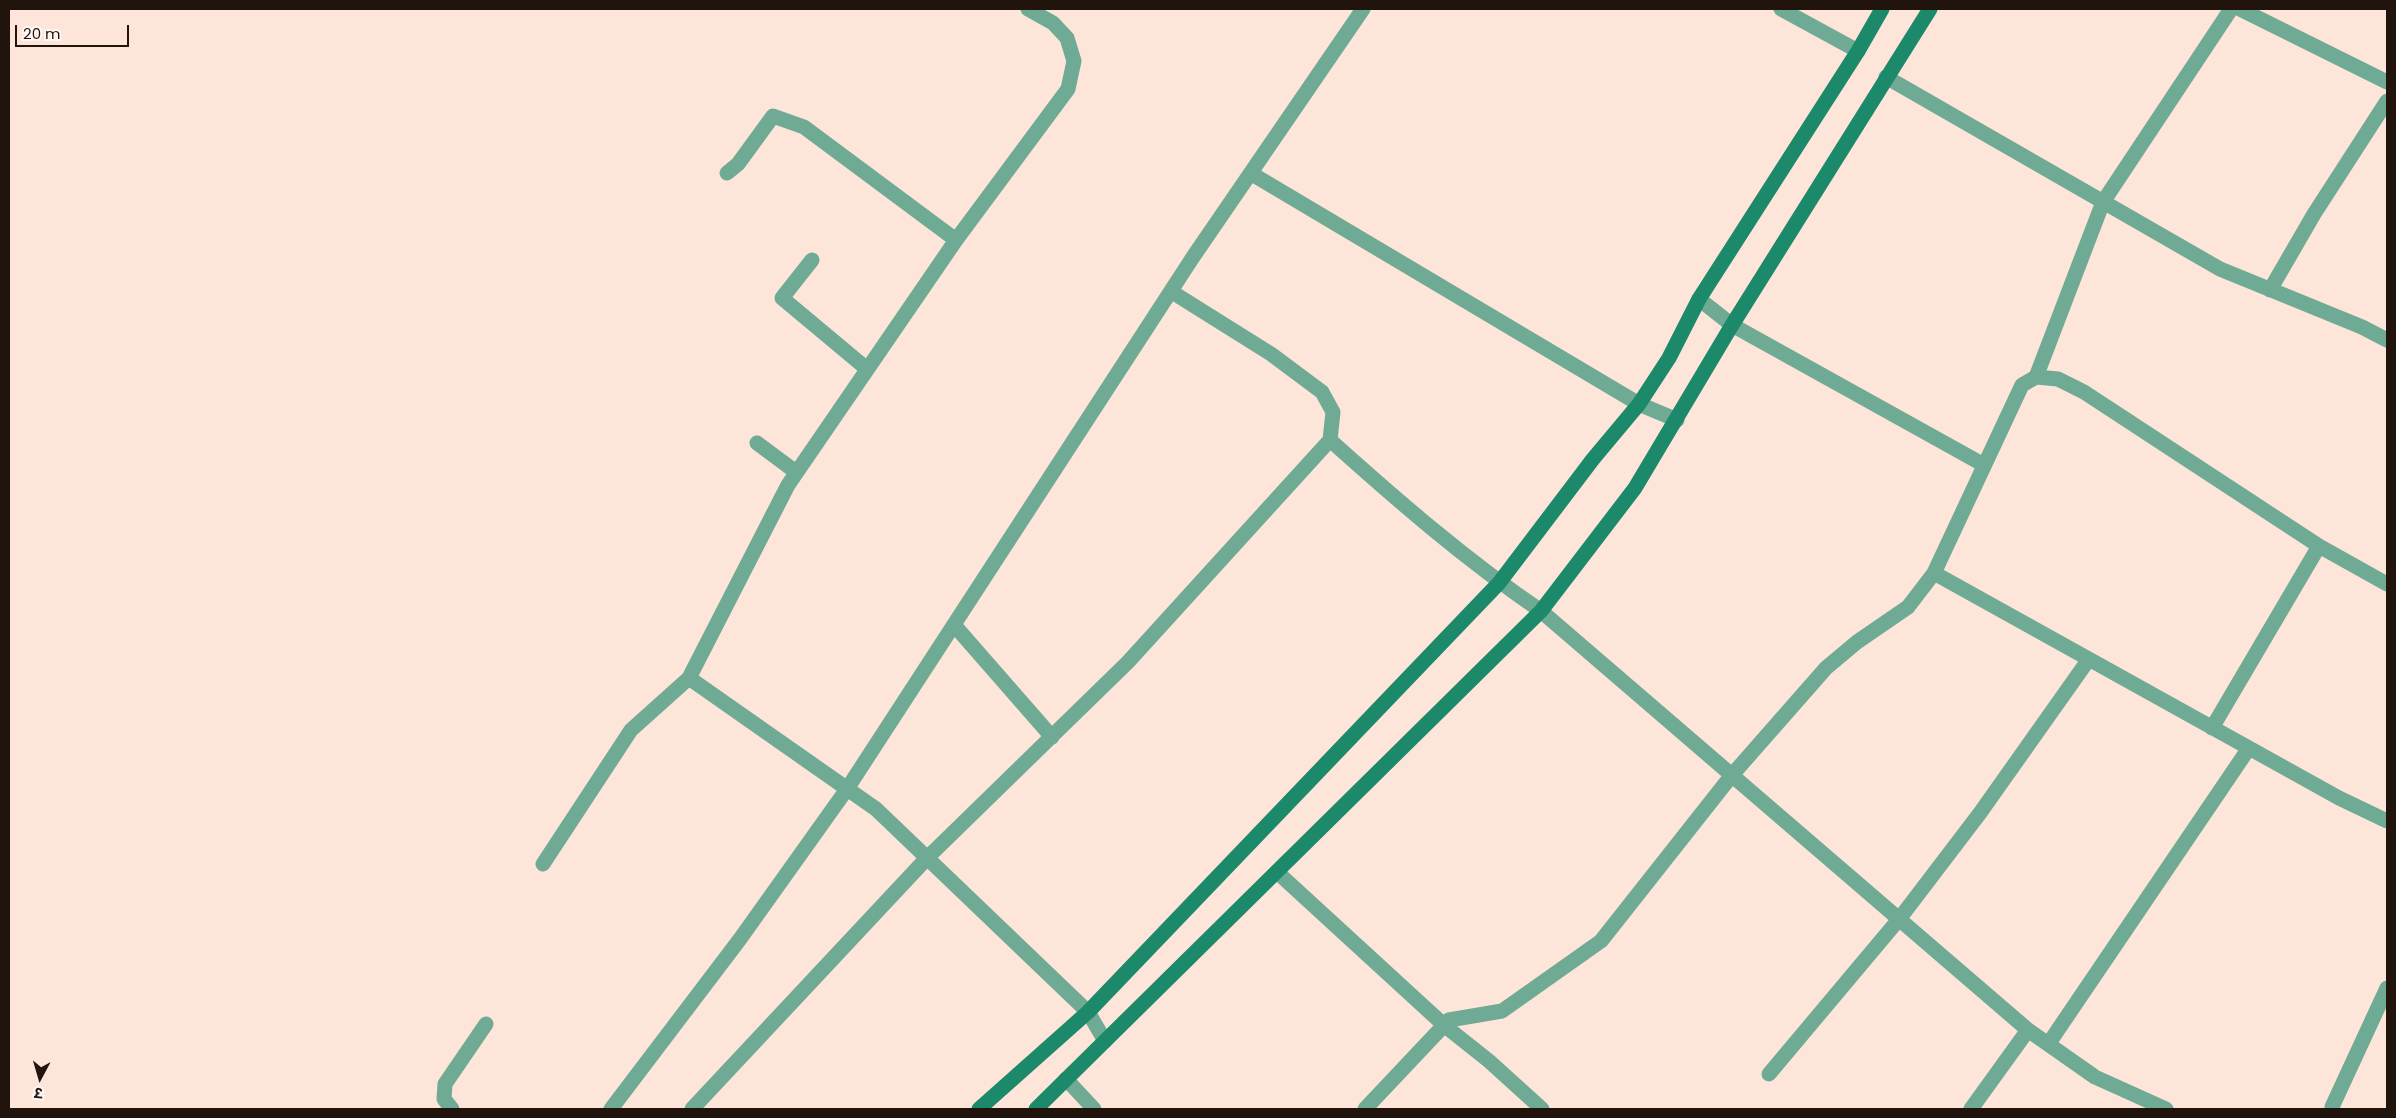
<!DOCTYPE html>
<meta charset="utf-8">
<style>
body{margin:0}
#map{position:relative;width:2396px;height:1118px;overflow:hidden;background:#fde5d9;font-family:Poppins,"Noto Sans Devanagari",sans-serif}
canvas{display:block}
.frame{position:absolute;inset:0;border:10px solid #21140d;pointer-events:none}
.north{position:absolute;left:15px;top:1053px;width:50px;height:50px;-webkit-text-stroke:4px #fef6f2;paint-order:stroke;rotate:186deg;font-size:14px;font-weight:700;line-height:20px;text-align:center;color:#21140d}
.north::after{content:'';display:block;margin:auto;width:18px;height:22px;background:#21140d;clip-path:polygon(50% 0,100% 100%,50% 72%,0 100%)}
.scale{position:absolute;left:15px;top:25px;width:114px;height:22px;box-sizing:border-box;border:2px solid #21140d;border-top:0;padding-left:6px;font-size:15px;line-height:18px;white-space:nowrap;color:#21140d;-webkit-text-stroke:4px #fef6f2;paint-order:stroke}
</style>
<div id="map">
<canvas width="2396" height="1118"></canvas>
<div class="frame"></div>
<div class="north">उ</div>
<div class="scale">20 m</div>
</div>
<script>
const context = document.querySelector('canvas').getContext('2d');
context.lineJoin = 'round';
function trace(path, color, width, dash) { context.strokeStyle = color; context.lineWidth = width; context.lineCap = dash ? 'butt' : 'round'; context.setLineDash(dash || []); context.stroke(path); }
trace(new Path2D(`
 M1028,9L1053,23L1067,38L1074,61L1068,89L956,240L788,485L689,678L876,809L1088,1012L1105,1041
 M1781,9L1858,51
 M2240,9L2387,82
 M1886,77L2220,269L2362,327L2387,340
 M727,173L738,164L773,116L804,127L956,240
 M1252,174L1639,404L1677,420
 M812,260L782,298L867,369
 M2270,290L2314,214L2387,101
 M1699,299L1732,325L1984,465
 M2036,377L2103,202L2231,9
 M1330,440C1398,501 1466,560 1541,611L2028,1030L2095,1077L2166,1109
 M757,443L796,472
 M1934,573L2339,798L2387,821
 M955,626L1052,737
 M2212,728L2319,546
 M543,864L631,730L689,678
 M1277,872L1445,1026L1489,1061L1542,1109
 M2049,1043L2249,748
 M1769,1074L1900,918L1980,813L2089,659
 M1066,1079L1094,1109
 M2332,1107L2387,988
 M452,1109L444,1099L445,1084L486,1024
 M611,1109L740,939L847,789L1193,257L1363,9
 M692,1109L927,858L1128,662L1330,440L1333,412L1322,392L1271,354L1172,292
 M1365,1109L1449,1020L1502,1011L1601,941L1732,775L1826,668L1857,642L1908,607L1934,573L2022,385L2036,377L2058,379L2084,392L2319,546L2387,584
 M1971,1109L2028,1030`), '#6faa94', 15);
trace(new Path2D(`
 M979,1109L1088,1012L1499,583L1593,459L1639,404L1669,358L1699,299L1858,51L1882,9
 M1036,1109L1541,611L1635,488L1732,325L1930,9`), '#1c896a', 15);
</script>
